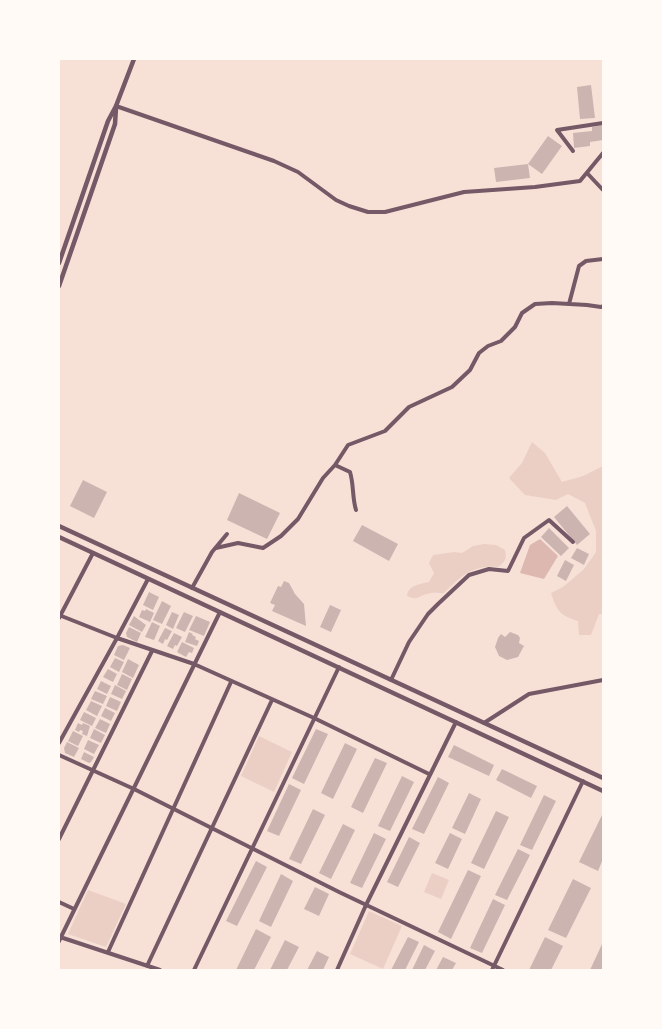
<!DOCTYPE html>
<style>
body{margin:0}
#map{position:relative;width:662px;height:1029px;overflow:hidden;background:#f7e1d7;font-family:Helvetica,sans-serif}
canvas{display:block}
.frame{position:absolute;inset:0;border:60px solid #fffaf5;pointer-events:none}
</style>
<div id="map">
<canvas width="662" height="1029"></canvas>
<div class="frame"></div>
</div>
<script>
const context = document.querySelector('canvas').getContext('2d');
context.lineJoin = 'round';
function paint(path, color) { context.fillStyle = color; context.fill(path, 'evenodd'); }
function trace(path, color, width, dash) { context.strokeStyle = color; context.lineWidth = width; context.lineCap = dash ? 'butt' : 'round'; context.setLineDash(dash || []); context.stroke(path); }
paint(new Path2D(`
 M532,442L545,453L562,482L583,476L603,466V614H599L591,635H579L578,621C559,615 557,611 551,593L563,587L584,569L596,552V531L585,503L568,494L556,500L525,495L509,478L522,463Z
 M484,544L496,545L505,550C507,559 505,562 498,567C472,565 461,576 444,593C439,593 432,592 427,594C418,596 418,601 407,596C408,585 420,584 429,582L434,573L429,563L433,555L454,552L462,553L473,546Z
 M259,736L292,752L274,792L241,776Z
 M432,873L449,880L441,899L424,892Z
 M88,890L126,904L106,947L68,934Z
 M369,911L402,926L383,969L350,954Z`), '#ebcfc5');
paint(new Path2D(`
 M540,539L558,556L544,579L520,573L530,545Z`), '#dcb8b0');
paint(new Path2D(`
 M591,85L595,118L580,119L577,87Z
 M603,125V140L590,142V146L574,148L573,133L592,131V127Z
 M548,136L562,146L542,174L528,164Z
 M528,164L530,178L496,182L494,168Z
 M83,480L107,492L94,518L70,506Z
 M239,493L280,513L267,539L227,520Z
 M567,506L590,534L577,545L554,517Z
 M362,525L398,544L389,561L353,541Z
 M549,528L569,548L561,556L541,537Z
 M577,548L589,554L584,565L571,558Z
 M565,560L574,565L566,581L557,576Z
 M284,581L289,583L295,594L304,604L306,626L272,611L275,605L270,603L278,586L281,587Z
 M149,592L159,597L153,610L143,605Z
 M162,601L171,606L162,624L153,620Z
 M330,605L341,610L331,632L320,627Z
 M146,609L154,613L150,622L139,617L142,610L145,611Z
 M172,612L179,615L173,629L166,625Z
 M184,612L193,616L185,632L176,628Z
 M134,616L146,625L142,632L129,625Z
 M196,616L210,622L204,636L189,630Z
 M152,622L160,626L154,640L145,637Z
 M129,627L141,633L137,642L127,637L126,633Z
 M165,628L172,631L167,640L165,639L163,644L158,641Z
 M189,632L193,634L192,635L196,637L195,639L199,641L197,646L185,642Z
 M510,632L518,635L520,638L519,643L524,646L518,657L507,660L499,656L495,647L498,638L501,634L505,637Z
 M174,633L182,637L177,646L175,645L173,649L167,646Z
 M182,642L194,648L192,653L189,652L186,657L177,652Z
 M123,645L130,648L124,660L114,655L118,646Z
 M115,658L124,662L119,672L110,667Z
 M128,659L139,665L133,678L122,672Z
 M108,669L117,674L113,682L103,677Z
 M122,674L132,679L127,690L117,685Z
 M101,681L111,686L107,694L97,689Z
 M115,685L126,691L122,699L111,694Z
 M95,691L107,696L103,704L91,699Z
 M110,697L121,702L117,711L106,706Z
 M91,701L102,706L97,716L86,710Z
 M105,708L115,713L111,721L101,716Z
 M84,712L96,718L92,726L80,720Z
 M100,719L110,724L106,733L95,728Z
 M78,723L82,725L83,723L90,726L87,736L82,734L83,731L80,730L79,732L75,730Z
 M94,729L105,735L101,743L90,738Z
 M316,729L328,734L304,784L292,778Z
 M73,731L83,736L78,746L68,741Z
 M88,740L99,745L94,754L84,749Z
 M67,742L79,748L74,757L65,753L64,748Z
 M345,743L357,749L333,799L321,793Z
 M454,745L494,765L489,776L448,757Z
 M84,752L94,757L91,762L89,763L81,759Z
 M375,758L387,763L363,813L351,807Z
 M502,769L537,786L531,798L496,780Z
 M402,776L414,782L390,831L378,826Z
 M438,777L449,783L424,834L412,829Z
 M289,784L301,790L279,836L267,831Z
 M469,793L481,799L465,834L452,828Z
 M544,795L556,801L532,850L520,845Z
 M313,809L325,815L301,864L289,859Z
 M496,811L509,817L484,869L471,863Z
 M603,813V859L598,871L579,862Z
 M343,824L355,830L331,879L319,873Z
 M374,833L386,839L362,888L350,883Z
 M450,833L462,839L448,869L435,863Z
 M409,837L420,843L398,887L387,882Z
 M518,849L530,855L507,900L495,895Z
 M256,861L267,867L237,926L226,921Z
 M468,870L481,876L451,939L438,932Z
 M281,874L293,881L271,927L259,921Z
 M573,879L591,888L566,938L548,930Z
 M315,887L329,894L319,916L304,909Z
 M493,899L505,905L482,953L470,948Z
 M256,929L271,937L254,970H236Z
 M408,937L419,942L405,970H391Z
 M545,937L563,946L551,970H529Z
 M285,940L299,947L287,970H270Z
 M603,942V970H590Z
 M424,945L435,951L425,970H412Z
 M317,951L329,957L323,970H307Z
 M443,957L456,963L452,970H436Z`), '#ccb4b1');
trace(new Path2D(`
 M116,106L274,161L298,172L336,200L349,206L368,212H385L464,192L535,187L580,181L603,153
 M573,151L557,130L603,123
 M587,173L603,190
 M569,304L579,266L586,261L603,259
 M335,465L350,472C354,485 352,497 356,510
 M216,548L238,543L263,548L281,536L298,519L323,478L335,465L348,445L385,431L409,407L452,387L470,370L479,353L488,346L501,341L515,327L522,313L535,304L552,303L587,305L601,307L603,306
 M192,588L212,552L227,534
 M59,615L117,638L194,664L314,718L429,774
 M59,618L93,553
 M391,680L409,642L428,614L438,604L469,575L489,569L508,571L524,538L549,520L573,542
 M484,723L529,694L603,680
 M59,743L117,638L148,579
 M59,755L134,789L339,892L503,970
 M59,839L152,651
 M59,902L74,909
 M60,937L160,970
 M59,941L220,612
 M108,952L231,682
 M147,966L272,700
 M194,970L339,667
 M337,970L366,905L456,722
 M492,970L583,781`), '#755966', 4);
trace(new Path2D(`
 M59,263L108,121L116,106L134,59
 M59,286L115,124L116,108
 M59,526L603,778
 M59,537L603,791`), '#755966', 4.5);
</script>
